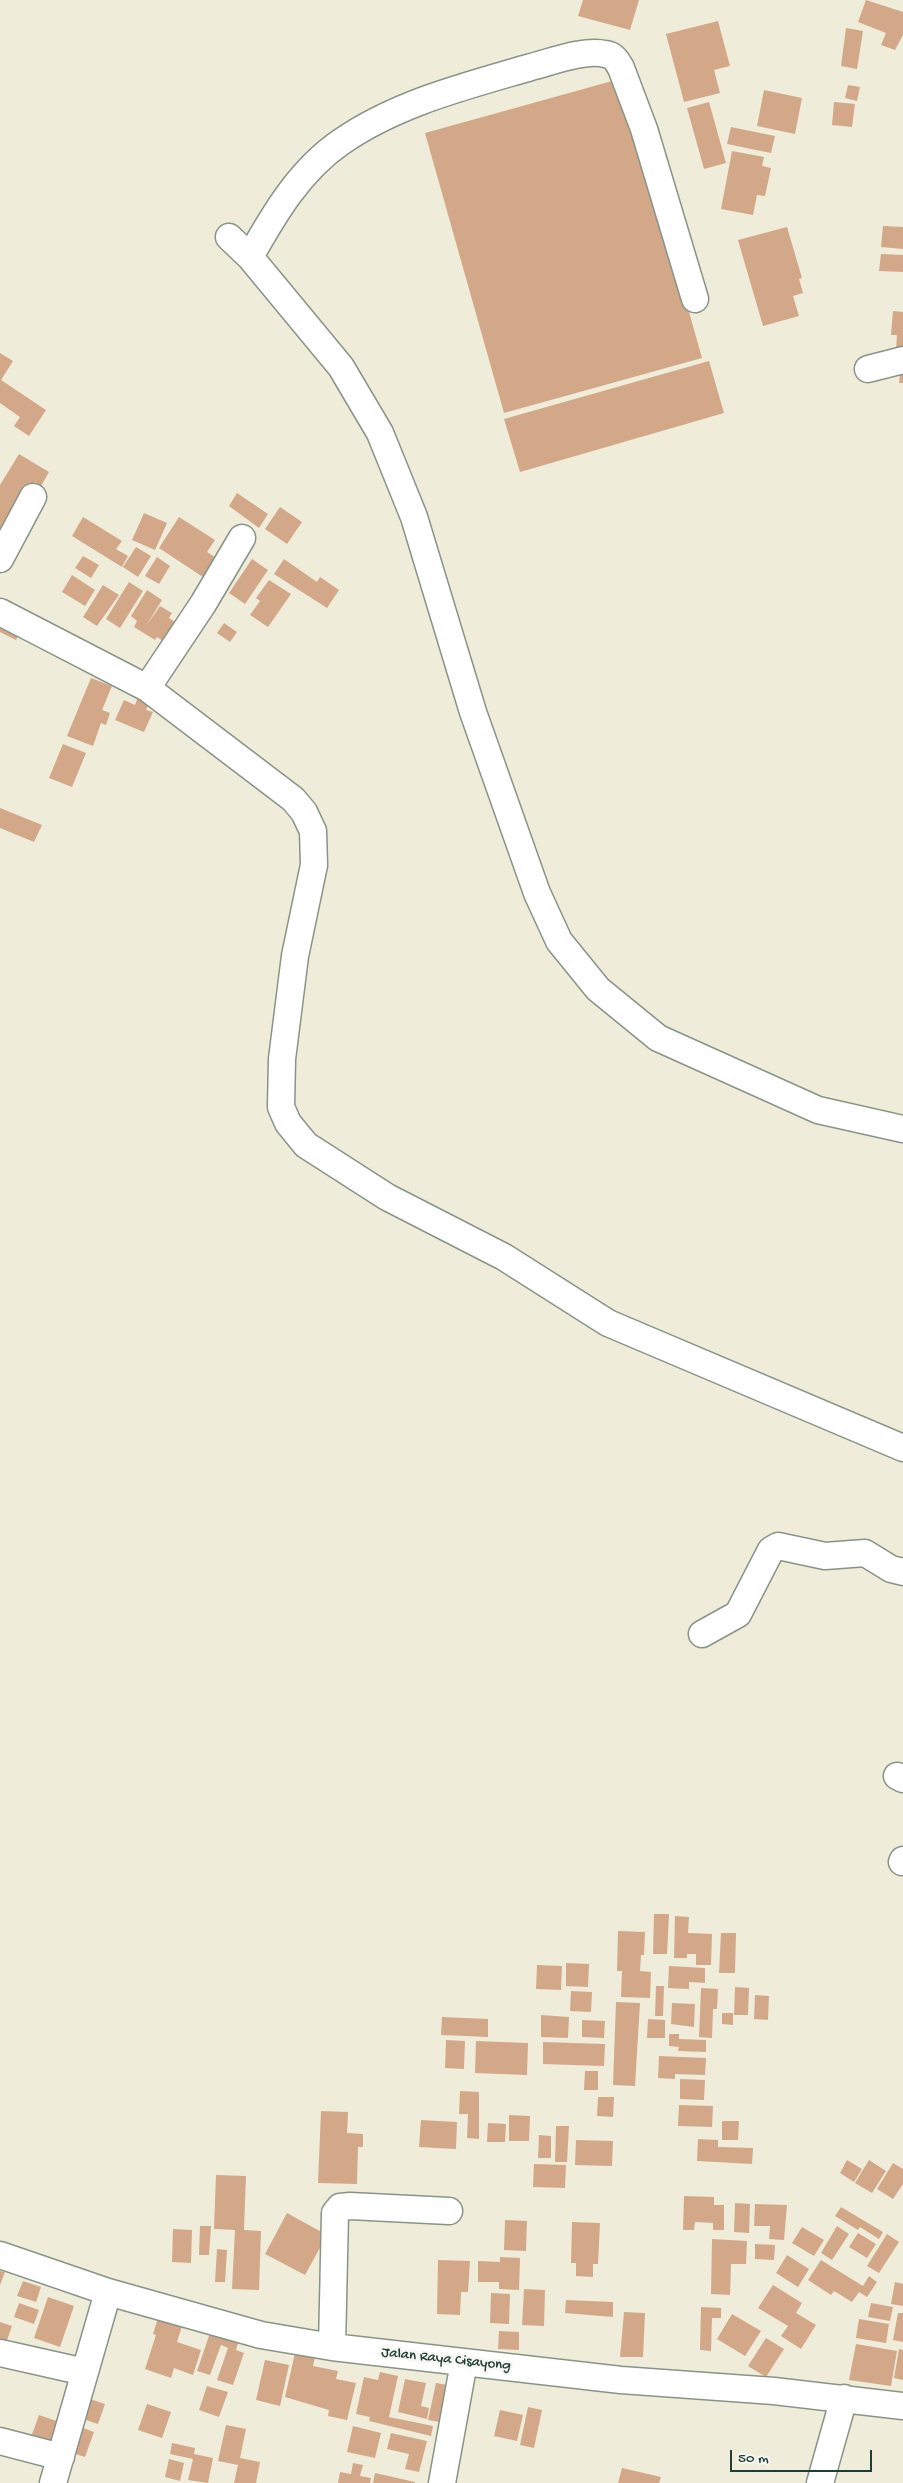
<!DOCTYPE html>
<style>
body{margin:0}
#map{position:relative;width:903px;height:2483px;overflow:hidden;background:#f0ecda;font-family:"Gochi Hand",sans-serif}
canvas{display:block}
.scale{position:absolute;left:730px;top:2450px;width:142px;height:22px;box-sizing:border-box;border:2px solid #1f3d34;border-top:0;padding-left:6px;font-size:15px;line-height:18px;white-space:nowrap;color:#1f3d34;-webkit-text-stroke:4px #f6f6f2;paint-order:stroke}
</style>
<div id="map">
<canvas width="903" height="2483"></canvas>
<div class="scale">50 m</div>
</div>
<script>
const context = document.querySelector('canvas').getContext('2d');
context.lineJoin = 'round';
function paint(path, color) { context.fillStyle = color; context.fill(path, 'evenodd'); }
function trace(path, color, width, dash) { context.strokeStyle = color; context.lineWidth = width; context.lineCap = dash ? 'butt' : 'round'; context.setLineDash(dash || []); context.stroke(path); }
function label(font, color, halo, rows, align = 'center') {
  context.font = font + ' "Gochi Hand",sans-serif'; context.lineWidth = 5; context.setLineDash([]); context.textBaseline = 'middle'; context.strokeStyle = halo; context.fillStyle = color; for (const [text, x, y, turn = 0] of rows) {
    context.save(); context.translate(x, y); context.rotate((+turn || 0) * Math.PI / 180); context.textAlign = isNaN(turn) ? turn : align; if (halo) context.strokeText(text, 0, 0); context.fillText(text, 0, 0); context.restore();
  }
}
paint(new Path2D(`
 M583,0H639L630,30L578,16Z
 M866,0L903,12V35L895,50L881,45L886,33L858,22Z
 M718,21L730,66L714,70L720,93L684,102L666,34Z
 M846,28L863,31L857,69L841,66Z
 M623,78L702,358L504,413L425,133Z
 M848,85L860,87L857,101L845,98Z
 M764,90L802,98L795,134L757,126Z
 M709,102L726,163L704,169L687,108Z
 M834,102L855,104L852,127L832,125Z
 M731,127L775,136L771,153L727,144Z
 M732,151L764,157L762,166L771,168L765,196L757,195L753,215L721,209Z
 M883,226L903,227V249L881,247Z
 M787,227L802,278L799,279L803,293L793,296L799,316L763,326L738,240Z
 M881,254L903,255V272L879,271Z
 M893,311L903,312V350H896L897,335H891Z
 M0,353L13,361L1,380L46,410L29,436L14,426L20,417L0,403Z
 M709,361L724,413L520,472L504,419Z
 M901,366H903V383H899Z
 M19,454L49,472L41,486L35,482L0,540V485Z
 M237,493L268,514L259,528L229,506Z
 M280,507L302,522L287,544L265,529Z
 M144,513L167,523L155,550L132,540Z
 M83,517L122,541L116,549L128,556L122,567L72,536Z
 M179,517L215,540L207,552L221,561L209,581L159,548Z
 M136,547L151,556L138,577L123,567Z
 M83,556L99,565L91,578L75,568Z
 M157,557L170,566L159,584L145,576Z
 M252,559L268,570L245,604L229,593Z
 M284,559L317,582L320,577L339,590L327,608L274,574Z
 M72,575L95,590L85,606L62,592Z
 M269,580L291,594L268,627L250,615L260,601L256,598Z
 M129,582L143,591L120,628L106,619Z
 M103,585L119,595L97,626L83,617Z
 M147,590L162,600L146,626L160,606L172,613L169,618L178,624L166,643L157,637L155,640L134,627L137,621L131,616Z
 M224,623L237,632L230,642L217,633Z
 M0,624L22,628L16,640L0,632Z
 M91,678L112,686L102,710L110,713L106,725L101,723L93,746L67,736Z
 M139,694L151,699L146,710L153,712L144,732L115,720L124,700L135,705Z
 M63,744L86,753L72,787L49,778Z
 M0,808L42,825L34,842L0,828Z
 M654,1914H669L667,1954H653Z
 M675,1916L689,1917L688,1933L712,1934L711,1965H696V1954H687V1958H674Z
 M618,1931L645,1932L644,1955H641L640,1971L651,1972L650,1998L621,1997L622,1971H617Z
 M721,1933H736L735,1973H719Z
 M566,1963L589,1964L588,1987L566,1986Z
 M537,1965L562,1966L561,1990L536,1989Z
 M669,1966L705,1968V1983L689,1982V1989L668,1988Z
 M656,1986H664L663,2016H655Z
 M735,1987L749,1988L748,2015H734Z
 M701,1988L718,1989L717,2009H713L712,2038L699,2037Z
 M571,1991L592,1992L591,2012L570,2011Z
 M755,1995L769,1996L768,2020L754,2019Z
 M616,2002L640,2003L635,2086L613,2085Z
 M672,2003L695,2004L694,2027L671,2024Z
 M722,2013H733V2025L722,2024Z
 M541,2015L569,2017L568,2038L541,2037Z
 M442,2017L488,2019V2037L441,2035Z
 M648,2019L665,2020V2038H647Z
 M582,2020L605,2021L604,2038L582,2037Z
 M669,2034H679V2039L706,2040V2052L678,2051L679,2047L669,2046Z
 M446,2040L465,2041L464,2069L445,2068Z
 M476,2041L528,2043L527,2075L475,2073Z
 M543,2042L605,2044L604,2066L543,2064Z
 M659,2056L706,2058L705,2075L675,2074V2079L658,2078Z
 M585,2071H598V2090H584Z
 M680,2079L705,2080L704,2100L680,2099Z
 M460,2091L479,2092V2139L467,2138L468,2114H459Z
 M598,2097H614L613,2117L597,2116Z
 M679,2105L713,2106L712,2127L678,2126Z
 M321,2111L348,2112L347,2133L363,2134V2147H358L357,2184L318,2183Z
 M509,2115L530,2116L529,2141H509Z
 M421,2120L457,2122L456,2149L419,2147Z
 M722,2121H739L738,2140H722Z
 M488,2123L506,2124L505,2142H487Z
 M556,2126H569L567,2162H555Z
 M539,2135L551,2136V2158H538Z
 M698,2139L718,2140V2147L753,2148L752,2164L697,2161Z
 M576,2140L613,2141L612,2166L575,2165Z
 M847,2160L862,2169L854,2182L840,2173Z
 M869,2160L886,2171L872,2193L855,2183Z
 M893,2163L903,2169V2184L893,2199L877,2189Z
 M534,2164L566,2165L565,2188L533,2187Z
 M216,2175L246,2176L244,2230L261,2231L259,2290L232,2289L235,2230L214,2229Z
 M684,2196L714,2197V2205H724V2230H713V2223L695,2222L694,2230H683Z
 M735,2203L750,2204L749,2233L734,2232Z
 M755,2204L787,2205L784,2240L769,2239L770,2226H754Z
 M841,2207L883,2232L879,2239L860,2227L858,2230L835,2216Z
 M287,2213L327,2235L305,2275L265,2254Z
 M505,2220L527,2221L526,2251L504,2250Z
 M572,2222L600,2223L598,2264H593V2277L576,2276V2263H571Z
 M200,2226H211L209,2255H199Z
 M837,2226L849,2234L832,2260L821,2253Z
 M802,2227L824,2240L814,2256L792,2243Z
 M173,2229L192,2230L191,2263L172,2262Z
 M858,2233L876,2244L867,2258L849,2247Z
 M887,2234L899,2242L879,2273L867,2266Z
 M712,2239L747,2241L746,2264H731L730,2295L711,2294Z
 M755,2244L775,2245L774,2260L755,2259Z
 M217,2249L227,2250L225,2282H215Z
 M787,2255L809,2269L798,2287L776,2273Z
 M500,2257L520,2258L519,2290L499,2289V2282H478V2261L500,2262Z
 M438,2260L470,2261L468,2292H461L460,2315L437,2314Z
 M821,2260L863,2286L869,2276L877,2282L867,2297L859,2292L852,2302L834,2291L831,2295L808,2280Z
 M0,2271L5,2272L0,2285Z
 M23,2281L41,2287L36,2302L17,2296Z
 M895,2282L903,2284V2306L891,2304Z
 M773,2285L802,2303L796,2313L816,2325L801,2349L781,2336L788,2326L758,2308Z
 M524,2289L545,2290L544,2326L522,2325Z
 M491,2293L510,2294L509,2324L490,2323Z
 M48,2297L74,2306L60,2347L34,2338Z
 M566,2300L613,2302V2317L565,2313Z
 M19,2303L39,2310L34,2324L14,2317Z
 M871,2303L893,2307L890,2321L868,2317Z
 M701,2307L721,2308V2318H712L711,2351L700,2350Z
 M624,2312L645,2313L643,2357H620Z
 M898,2313H903V2342L893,2340Z
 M732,2314L761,2331L745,2356L717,2339Z
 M158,2318L182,2326L177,2342L201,2350L193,2375L174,2368L171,2378L145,2369L156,2335L153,2334Z
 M859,2319L889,2324L886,2343L856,2338Z
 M0,2322L12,2326L6,2343L0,2341Z
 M211,2330L239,2340L236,2350L244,2353L233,2385L217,2380L228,2348L221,2345L210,2375L197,2371Z
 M499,2331L519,2332V2350L498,2349Z
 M766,2338L784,2349L766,2377L748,2366Z
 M856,2344L897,2351L891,2386L849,2380Z
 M899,2349L903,2350V2380L894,2378Z
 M295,2353L315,2357L313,2366L338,2371L336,2379L356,2383L347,2420L328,2416L329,2410L285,2397Z
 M265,2360L289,2365L280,2406L256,2400Z
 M380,2372L398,2376L389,2417L433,2426L431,2436L369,2421L370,2417L356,2414L364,2377L378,2380Z
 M405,2379L426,2383L421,2406L429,2408L427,2419L398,2412Z
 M436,2383L454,2386L445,2423L428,2420Z
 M207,2386L228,2392L219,2417L199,2410Z
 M84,2397L105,2404L98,2424L77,2417Z
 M147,2404L171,2412L162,2438L138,2430Z
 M528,2407L542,2410L534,2448L520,2445Z
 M500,2410L523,2415L517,2441L494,2436Z
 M39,2415L68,2425L60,2447L30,2440Z
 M75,2425L94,2432L85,2457L66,2451Z
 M226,2425L246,2429L240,2458L260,2462L256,2483H234L238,2465L218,2461Z
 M353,2426L381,2433L375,2458L347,2452Z
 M391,2433L427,2441L419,2472L405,2469L409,2454L387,2449Z
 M172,2443L195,2448L194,2454L213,2458L208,2483L188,2480L193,2459L170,2454Z
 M169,2459L184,2463L180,2481L165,2477Z
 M353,2463L363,2465L360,2476L371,2478L370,2483H338L340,2472L351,2474Z
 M622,2468L661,2477L659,2483H618Z
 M375,2473L415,2482V2483H373Z`), '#d3a889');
const minor = new Path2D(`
 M229,237L250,257L341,367L380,433L414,517L473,712L537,893L559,941L598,989L658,1038L818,1110L903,1129
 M250,257C274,214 300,170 341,142C397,103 466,86 531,67C551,62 585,49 605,54C614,55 617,61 621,68L644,129L695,299
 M868,369L903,360
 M0,559L33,497
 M0,612L147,688L293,799L304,812L313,831L314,865L295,956L282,1059L281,1107L288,1123L306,1145L387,1197L504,1257L608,1323L903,1448
 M147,688L203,604L242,538
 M702,1634L738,1614L771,1550L778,1546L825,1556L865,1553L891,1569L903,1572
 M897,1776L903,1779
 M902,1862L903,1860
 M0,2255L108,2292L261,2335L332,2347L621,2380L774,2391L903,2406
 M332,2347L335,2213L340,2207L350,2206L449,2211
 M0,2353L85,2372
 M0,2441L61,2457
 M53,2483L108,2292
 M442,2483L464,2362
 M820,2483L844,2398`);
trace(minor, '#889487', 29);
trace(minor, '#fff', 26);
label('15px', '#1f3d34', '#f6f6f2', [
 ["Jalan Raya Cisayong",446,2360,6]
]);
</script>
